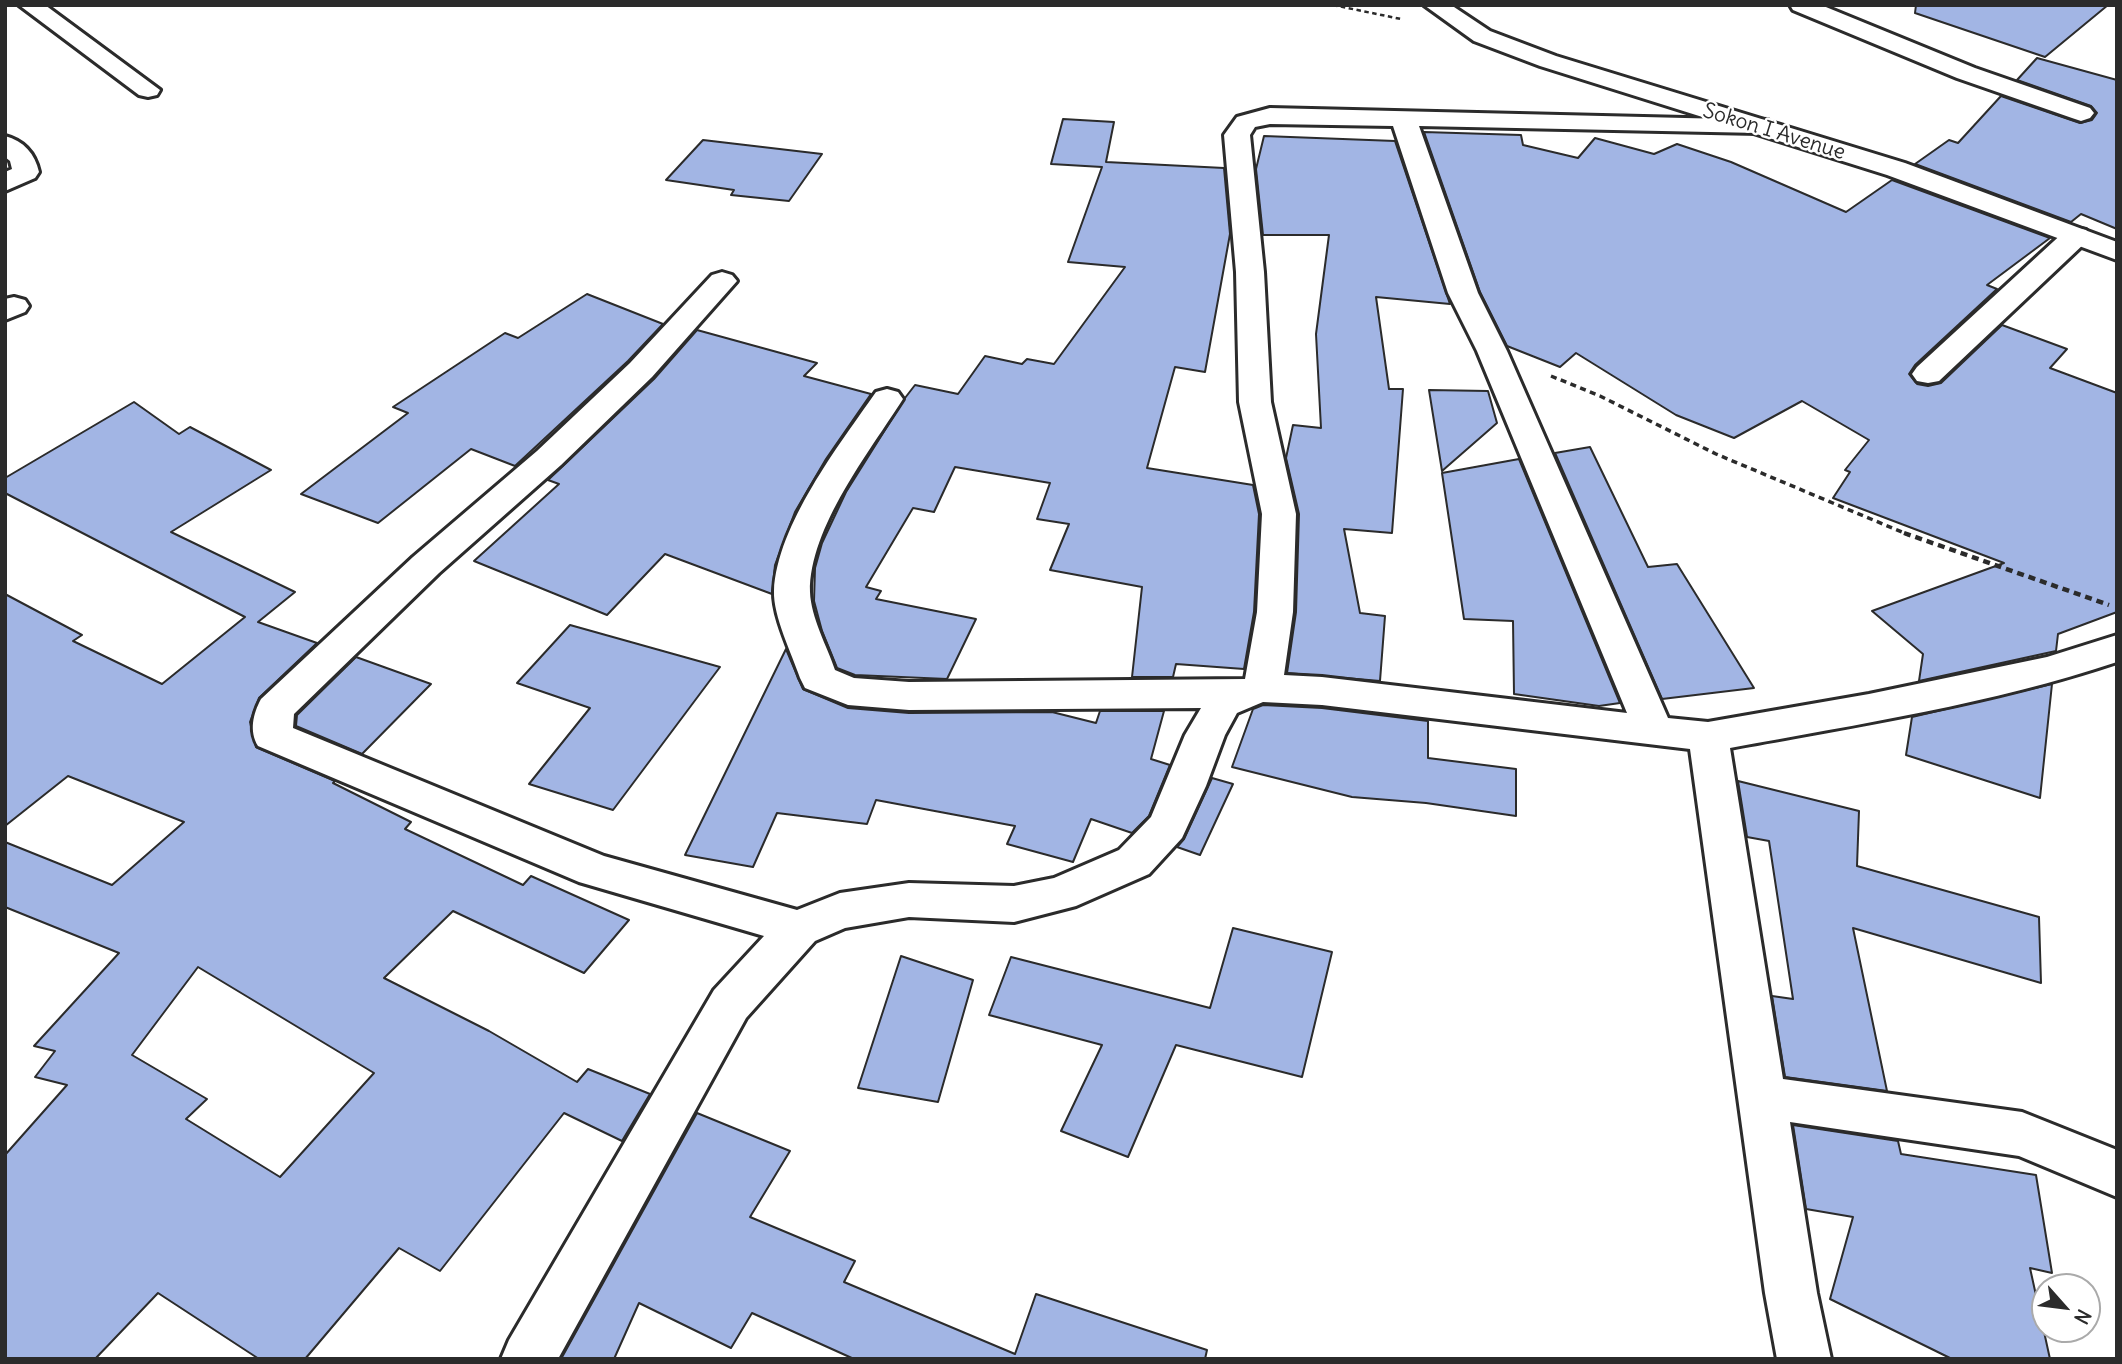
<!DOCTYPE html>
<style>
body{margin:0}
#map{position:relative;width:2122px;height:1364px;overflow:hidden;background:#fff;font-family:Delius,sans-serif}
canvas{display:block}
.frame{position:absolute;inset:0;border:7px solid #2b2b2b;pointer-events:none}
.north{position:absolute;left:2031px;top:1273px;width:70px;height:70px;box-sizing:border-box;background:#fff;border:2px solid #aaa;border-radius:50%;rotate:118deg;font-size:19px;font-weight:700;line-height:28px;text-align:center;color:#2b2b2b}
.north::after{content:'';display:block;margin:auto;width:24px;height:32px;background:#2b2b2b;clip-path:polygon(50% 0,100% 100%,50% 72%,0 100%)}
</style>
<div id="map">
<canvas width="2122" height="1364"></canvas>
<div class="frame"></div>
<div class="north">N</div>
</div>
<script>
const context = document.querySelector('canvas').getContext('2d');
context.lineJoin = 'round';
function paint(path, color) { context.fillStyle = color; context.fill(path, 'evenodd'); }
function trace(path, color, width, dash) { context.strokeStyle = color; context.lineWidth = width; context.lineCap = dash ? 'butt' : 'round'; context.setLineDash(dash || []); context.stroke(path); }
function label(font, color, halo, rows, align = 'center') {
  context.font = font + ' Delius,sans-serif'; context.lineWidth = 5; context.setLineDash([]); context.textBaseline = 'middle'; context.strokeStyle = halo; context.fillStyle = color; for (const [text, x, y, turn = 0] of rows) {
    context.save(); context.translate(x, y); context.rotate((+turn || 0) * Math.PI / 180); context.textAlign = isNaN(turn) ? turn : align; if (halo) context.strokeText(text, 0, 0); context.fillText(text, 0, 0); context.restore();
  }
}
const building = new Path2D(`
 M1916,5H2108L2045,57L1915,13Z
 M2037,58L2117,80V229L2081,214L2071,222L1915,164L1949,140L1958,143L2001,96L2080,123L2092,120L2097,113L2091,106L2017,80Z
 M1063,119L1114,122L1106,162L1224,168L1230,234L1205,372L1175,367L1147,468L1253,485L1259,514L1254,612L1244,669L1176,664L1173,677H1132L1142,587L1050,570L1069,524L1037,519L1050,483L955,467L934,512L913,508L866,587L881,591L876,599L976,619L947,679L855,675L837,668L822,631L814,601L815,568L822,543L846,492L905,398L915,385L958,394L985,356L1022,364L1027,359L1054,364L1125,267L1068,262L1102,167L1051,164Z
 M1424,132L1521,135L1523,145L1578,158L1595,138L1654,154L1677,144L1731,162L1846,212L1892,180L2050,238L1987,285L1997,289L1915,365L1909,374L1917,384L1928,386L1941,383L2002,325L2067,349L2050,368L2117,393V612L2058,634L2056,651L1919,681L1923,654L1872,611L2004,563L1833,498L1850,472L1845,470L1869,440L1802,401L1734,438L1676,415L1576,353L1560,367L1507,346L1480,292Z
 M1264,136L1395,141L1450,304L1376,297L1389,389H1403L1392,533L1344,529L1360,613L1385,616L1380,681L1287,673L1296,612L1299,514L1286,458L1293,425L1321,428L1316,334L1329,235H1263L1256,169Z
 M703,140L822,154L789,201L731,195L734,190L666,180Z
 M587,294L663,324L628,361L515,466L471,449L378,523L301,494L408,413L393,407L505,333L518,338Z
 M697,330L817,363L804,376L871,394L826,459L795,512L775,565L772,594L665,554L607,615L474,561L559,484L548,480L654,379Z
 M1429,390L1488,391L1497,423L1442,471Z
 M134,402L179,434L190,427L271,470L171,532L295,592L258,622L317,643L259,698L250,722L256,747L335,781L333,783L411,822L405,829L523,885L531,876L629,920L584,973L453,911L384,978L489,1031L577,1082L588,1069L650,1094L622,1141L564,1113L440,1271L399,1248L305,1359H259L158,1293L95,1359H5V1155L67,1085L35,1077L55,1051L34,1046L119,953L5,907V842L112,885L184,822L68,776L5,826V594L82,635L73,641L162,684L245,617L5,493V478ZM198,967L374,1073L280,1177L186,1119L207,1099L132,1055Z
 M1590,447L1648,567L1677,564L1754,688L1662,699L1555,453Z
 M1519,459L1620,703L1599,706L1514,694L1513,621L1464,619L1442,473Z
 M570,625L720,667L613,810L529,784L590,708L517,683Z
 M786,649L803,689L848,708L909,713L1052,712L1096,723L1100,711H1164L1151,759L1170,765L1149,816L1132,833L1091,819L1073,862L1007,844L1015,826L876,800L867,824L777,813L753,867L685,855Z
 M356,657L431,684L362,754L296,726L297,715Z
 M2052,684L2040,798L1906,755L1912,717Z
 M1263,705L1322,708L1428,721V758L1516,769V816L1426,803L1352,797L1232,767L1253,709Z
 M1212,778L1233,784L1200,855L1177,847L1184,839Z
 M1738,781L1859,811L1857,866L2039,917L2041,983L1853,928L1887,1091L1785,1077L1772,996L1793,999L1769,841L1747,837Z
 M1233,928L1332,952L1302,1077L1176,1045L1128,1157L1061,1131L1102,1045L989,1015L1011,957L1210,1008Z
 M901,956L973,980L938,1102L858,1088Z
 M697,1113L790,1151L750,1217L855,1261L844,1282L1015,1354L1036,1294L1207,1350L1205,1359H854L752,1313L731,1348L639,1303L614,1359H561Z
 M1793,1125L1898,1141L1901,1154L2036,1175L2052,1273L2030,1268L2050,1359H1952L1830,1299L1853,1217L1806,1209Z`);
paint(building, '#a2b5e4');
trace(building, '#2b2b2b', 2);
const minor = new Path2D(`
 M19,5H45L160,90L157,95L148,97L139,95Z
 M1790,5H1821L1975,68L2090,108L2094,113L2090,118L2081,121L2072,118L1957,78L1793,10Z
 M1270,108L1768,120L1772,125L1768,130L1759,133L1419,126L1478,293L1507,351L1668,718L1708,722L1869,694L2047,657L2117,635V662C1992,704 1859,724 1730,748L1783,1079L2022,1112L2117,1150V1197L2019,1156L1790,1122L1817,1293L1831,1359H1777L1765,1293L1690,749L1322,705L1263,702L1237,713L1225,735L1206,786L1182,838L1149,874L1076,906L1014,922L909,917L845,928L815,941L746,1018L558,1359H501L509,1340L714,990L764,936L579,882L258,746C249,731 253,714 261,699L413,557L537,451L630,363L712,275L722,272L732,275L737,281L652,377L561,465L439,573L294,714L293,728L604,856L797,910L840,893L909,883L1014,886L1054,878L1119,850L1151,817L1185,735L1201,708L909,710L848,705L805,688L800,678C792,654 773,616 774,591C777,525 839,445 876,392L887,389L898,392L903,399C870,451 809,528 810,592C811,618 827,646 835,670L854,678L909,682L1245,679L1257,612L1262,514L1239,402L1236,272L1224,135L1237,117ZM1270,124L1393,126L1448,293L1477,351L1627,713L1322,677L1284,675L1293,612L1296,514L1271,402L1264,272L1250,135L1255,127Z
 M5,136C24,141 35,154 39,172L35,178L5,191V172L12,169L10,161L5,157Z
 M2076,228L2086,230L2090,236L2086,242L1939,381L1928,383L1917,381L1912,374L1917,367L2066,230Z
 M14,297L25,300L29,306L25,312L5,320V299Z`);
const tertiary = new Path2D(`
 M1424,5H1451L1490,31L1556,56L1905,163L2117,242V260L1887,175L1540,66L1474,41Z`);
trace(minor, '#2b2b2b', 6);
trace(tertiary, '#2b2b2b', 6);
trace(new Path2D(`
 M1333,5L1401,19`), '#2b2b2b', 2.5, [4.5, 3.5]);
trace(new Path2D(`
 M1551,376L1600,396L1716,454L1909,535`), '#2b2b2b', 3.5, [6, 4.5]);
trace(new Path2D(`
 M1904,533L2109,605`), '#2b2b2b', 4.5, [7, 5]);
paint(minor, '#fff');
paint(tertiary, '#fff');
label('21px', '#2b2b2b', '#fff', [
 ["Sokon I Avenue",1774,132,17]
]);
</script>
